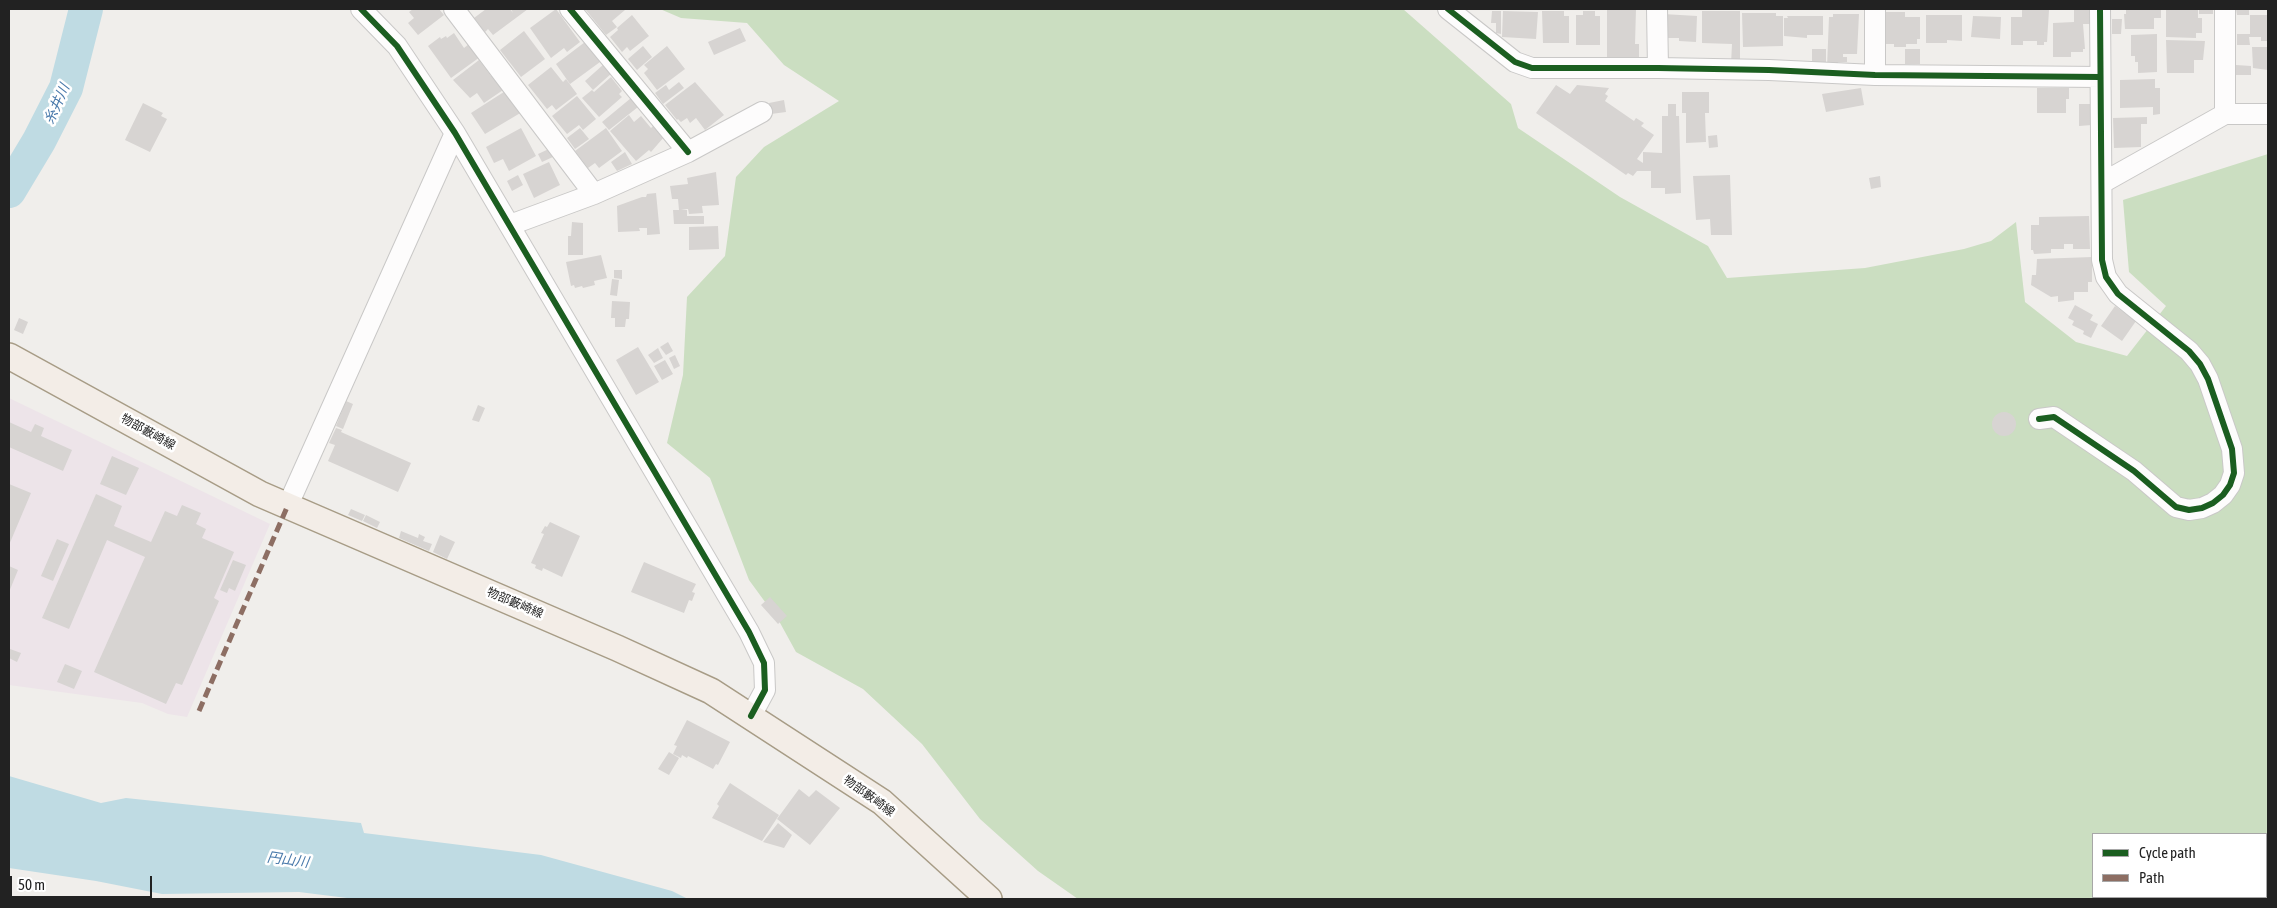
<!DOCTYPE html>
<meta charset="utf-8">
<style>
body{margin:0}
#map{position:relative;width:2277px;height:908px;overflow:hidden;background:#f0eeeb;font-family:"Asap Condensed",sans-serif}
canvas{display:block}
.frame{position:absolute;inset:0;border:10px solid #222;pointer-events:none}
.legend{position:absolute;left:2092px;top:833px;width:175px;height:65px;box-sizing:border-box;background:#fff;border:1px solid #a7a7a7;margin:0;padding:6px 9px;list-style:none;font-size:15px;color:#222}
.legend li{display:flex;align-items:center;gap:10px;height:25px}
.legend b{width:25px;border:1px solid #a7a7a7}
.scale{position:absolute;left:10px;top:876px;width:142px;height:22px;box-sizing:border-box;border:2px solid #222;border-top:0;padding-left:6px;font-size:15px;line-height:18px;white-space:nowrap;color:#222;-webkit-text-stroke:4px #fff;paint-order:stroke}
</style>
<div id="map">
<canvas width="2277" height="908"></canvas>
<div class="frame"></div>
<ul class="legend">
<li><b style="height:6px;background:#1b5e20"></b>Cycle path</li>
<li><b style="height:6px;background:#8d6e63"></b>Path</li>
</ul>
<div class="scale">50 m</div>
</div>
<script>
const context = document.querySelector('canvas').getContext('2d');
context.lineJoin = 'round';
function paint(path, color) { context.fillStyle = color; context.fill(path, 'evenodd'); }
function trace(path, color, width, dash) { context.strokeStyle = color; context.lineWidth = width; context.lineCap = dash ? 'butt' : 'round'; context.setLineDash(dash || []); context.stroke(path); }
function label(font, color, halo, rows, align = 'center') {
  context.font = font + ' "Asap Condensed","Noto Sans JP",sans-serif'; context.lineWidth = 5; context.setLineDash([]); context.textBaseline = 'middle'; context.strokeStyle = halo; context.fillStyle = color; for (const [text, x, y, turn = 0] of rows) {
    context.save(); context.translate(x, y); context.rotate((+turn || 0) * Math.PI / 180); context.textAlign = isNaN(turn) ? turn : align; if (halo) context.strokeText(text, 0, 0); context.fillText(text, 0, 0); context.restore();
  }
}
paint(new Path2D(`
 M9,398L270,524L187,717L168,714L142,703L9,685Z`), '#ede4e9');
paint(new Path2D(`
 M660,9H1403L1511,104L1518,128L1620,197L1708,246L1727,278L1865,268L1964,249L1991,241L2016,222L2025,302L2076,342L2127,356L2166,306L2129,272L2123,200L2268,154V899H1078L1038,871L980,819L922,744L863,689L796,652L779,621L749,580L710,478L667,443L683,375L687,297L725,256L736,177L764,147L839,101L784,65L747,23L681,18ZM2093,834H2266V897H2093Z`), '#cbdec1');
paint(new Path2D(`
 M9,776L101,803L126,798L361,823L364,833L541,855L672,891L688,899H355L299,892L162,894L96,881L9,868Z`), '#bfdbe3');
trace(new Path2D(`
 M9,191L39,141L66,88L86,9`), '#bfdbe3', 34);
paint(new Path2D(`
 M413,9H439L444,15L418,35L408,23L414,18L409,12Z
 M486,9H510L513,13L511,9H528L493,35L488,29L485,32L474,18Z
 M556,9L580,42L567,52L564,48L551,58L530,28Z
 M585,9H623L625,10L612,21L617,27L606,35Z
 M1607,9H1636L1635,44H1639V58L1633,57V66L1607,58Z
 M2126,9H2161V18H2154V29H2125L2124,14H2126Z
 M2166,9H2198V18H2202V33H2196V38L2166,37Z
 M2199,9H2213V14H2199Z
 M2236,9H2249V15H2237Z
 M2022,10H2049L2047,42H2044V45H2037V41H2023V45H2011V17H2022Z
 M2074,10H2090V24H2083L2085,49H2083V52H2071V57H2053V23L2074,22Z
 M1492,11H1501V34L1496,33V23H1491Z
 M1503,11L1538,12L1536,39L1502,37Z
 M1542,11H1564V16H1569V43H1543Z
 M1583,11H1595V16H1600V45H1576V15H1583Z
 M1702,11H1740V63L1731,64L1732,44L1702,43Z
 M1884,12H1905V17H1920V39H1917V44H1906V47H1894V44H1883Z
 M1742,13H1776V16H1783V46L1743,47Z
 M1663,14L1697,16L1696,42L1679,41V38H1662Z
 M1833,14H1859L1857,54H1843V57H1847V62H1838V67H1827L1829,17H1833Z
 M632,15L649,36L630,51L627,47L622,52L610,37L618,30L617,28Z
 M1926,15H1962V41L1947,40V43H1926Z
 M2250,15H2268V41H2261V37H2249L2250,45H2237V34H2250Z
 M1787,16H1823V35H1807V38L1784,36V18H1788Z
 M1973,16L2001,17L2000,39L1971,37Z
 M2112,19H2122L2121,34H2112Z
 M740,28L746,41L714,55L708,42Z
 M524,31L545,59L521,77L500,50Z
 M454,33L464,48L469,44L480,57L451,78L428,46L440,37L441,39L446,36L447,38Z
 M2157,34V72L2138,73V62H2135V56H2131V35Z
 M2166,40L2205,41L2203,60H2194V73H2167Z
 M585,42L600,62L570,84L556,64Z
 M643,46L652,57L637,70L628,59Z
 M667,46L685,69L657,90L644,73L648,69L644,65Z
 M2252,47H2268V70L2253,68Z
 M1812,49H1826V64H1812Z
 M1905,49H1920V64H1905Z
 M479,60L491,76L495,73L506,88L484,103L477,93L470,98L453,80Z
 M604,64L612,73L593,90L585,81Z
 M2236,65L2251,66V75H2235Z
 M551,67L563,82L566,79L577,94L556,110L552,105L547,109L528,85Z
 M611,77L622,91L619,94L622,97L599,117L582,98L592,90L594,92Z
 M2155,79V88H2160V114L2153,115V107L2120,108V80Z
 M679,82L684,88L663,104L655,93L666,85L669,90Z
 M695,82L724,115L705,130L696,118L690,123L687,118L681,122L678,119L677,120L665,105Z
 M1556,85L1570,94L1577,85L1609,88L1605,94L1608,96L1605,101L1634,121L1636,118L1644,123L1641,126L1654,135L1637,159L1643,163V152L1662,153V116H1668V104H1676V116H1679L1681,193L1665,194V188H1651V171H1637L1633,176L1628,173L1626,175L1536,113Z
 M1861,88L1864,105L1826,112L1822,94Z
 M2037,88H2069V99H2066V113H2037Z
 M507,90L522,112L485,134L471,113Z
 M1682,92H1709V113H1705L1706,142L1686,143V113H1682Z
 M577,96L596,119L583,130L579,125L567,134L552,116Z
 M631,98L638,107L609,130L602,122Z
 M784,100L786,112L771,114L769,103Z
 M143,103L163,113L161,116L167,119L150,152L125,140Z
 M2079,104H2091L2092,125L2079,126Z
 M629,115L634,122L641,116L651,128L654,125L664,137L651,152L649,150L636,161L610,131Z
 M2147,117V124H2141V147L2114,148L2113,118Z
 M521,128L536,156L509,171L503,159L494,163L486,147Z
 M580,128L589,139L575,149L567,138Z
 M606,128L622,151L599,168L595,163L588,168L575,151Z
 M1717,135L1718,147L1709,148L1708,136Z
 M551,148L555,156L542,162L538,154Z
 M625,152L632,164L617,171L611,162Z
 M549,162L560,185L534,198L523,174Z
 M716,172L719,205L702,206L703,213L689,214L688,209H681L687,210V216H704V224H674L673,210H679L678,199H672L670,186L688,184L687,178Z
 M518,175L523,185L512,191L507,181Z
 M1730,175L1732,235H1711L1710,219L1696,220L1693,176Z
 M1880,176L1881,187L1871,189L1869,178Z
 M656,193L660,234L647,235V228H639L640,231L618,232L617,206L642,197H646L647,194Z
 M2089,216L2090,249H2073V244H2064V249H2051V253L2034,254L2033,250H2031V225H2039V217Z
 M572,222L583,223V255H568V236H571Z
 M718,226L719,249L689,250V227Z
 M601,255L607,278L594,281L595,285L583,288L582,286L575,288L574,285L571,286L566,262Z
 M2092,257V282H2088V292H2074V300L2058,302V296L2051,297L2031,285L2032,275H2036L2037,259Z
 M614,270H622V279L614,278Z
 M612,279L619,280L617,296L610,295Z
 M612,301L630,302L629,319H626L625,327H615V318H611Z
 M2075,305L2093,315L2090,320L2098,324L2091,338L2083,334L2084,331L2072,325L2074,321L2068,318Z
 M2115,306L2136,321L2122,341L2101,326Z
 M19,318L28,322L23,334L14,330Z
 M668,342L673,351L666,355L660,347Z
 M638,347L659,382L636,395L616,360Z
 M658,348L663,358L654,363L648,355Z
 M675,355L680,366L674,369L669,358Z
 M665,360L673,374L662,380L654,366Z
 M346,401L353,404L343,429L336,426Z
 M478,405L485,408L479,422L472,420Z
 M1992 424a12 12 0 1 1 24 0a12 12 0 1 1-24 0Z
 M9,422L31,432L35,424L44,428L41,436L72,450L63,471L9,447Z
 M336,428L342,430L341,432L411,463L398,492L328,461L335,445L329,443Z
 M112,456L139,468L126,495L100,484Z
 M9,484L31,493L9,545Z
 M96,494L122,506L114,526L151,542L165,511L177,516L182,505L201,513L196,524L206,529L202,538L234,552L214,598L219,601L182,685L176,683L166,704L94,672L145,557L107,540L69,629L42,618Z
 M351,509L365,515L362,521L348,515Z
 M366,515L380,522L377,528L363,521Z
 M550,522L580,536L562,577L543,568L542,571L535,568L536,565L531,563L544,534L541,533L545,526L547,527Z
 M401,531L418,538L419,534L425,537L423,541L432,544L429,551L399,538Z
 M440,535L455,542L447,559L433,552Z
 M57,539L69,544L53,581L41,576Z
 M233,560L246,565L235,591L229,588L227,593L220,590Z
 M644,562L696,584L692,592L695,593L692,601L689,600L684,613L631,592Z
 M9,566L18,570L9,592Z
 M770,597L787,616L778,624L761,605Z
 M10,649L21,653L17,662L9,658Z
 M65,664L82,671L74,689L57,682Z
 M687,720L730,742L718,765L716,764L713,769L688,756L687,758L682,755L681,758L673,754L677,746L674,745Z
 M669,752L679,758L669,775L658,769Z
 M730,783L779,815L762,841L712,818L719,806L717,804Z
 M799,789L809,797L816,790L840,808L810,845L777,819Z
 M778,823L792,835L784,848L763,842Z`), '#d7d4d2');
const minor = new Path2D(`
 M361,9L397,46L455,133L749,632L764,663L765,690L751,716
 M454,9L594,194
 M570,9L688,152
 M1448,9L1515,62L1532,68H1658L1769,70L1875,75L2100,77
 M1657,9L1658,68
 M1875,75V9
 M2225,114V9
 M2102,183L2225,114H2268
 M510,225L594,194L688,152L762,112
 M2039,419L2054,417L2134,471L2176,507L2189,510L2202,508L2213,503L2223,495L2230,485L2234,473L2232,449L2208,379L2200,364L2189,351L2118,294L2106,277L2102,260L2100,9
 M288,505L455,133`);
const major = new Path2D(`
 M9,356L260,494L617,648L711,691L882,802L989,899`);
trace(minor, '#c9c8c7', 22);
trace(major, '#a79c86', 28);
trace(minor, '#fdfcfc', 20);
trace(major, '#f3ede7', 25);
trace(new Path2D(`
 M199,711L288,505`), '#8d6e63', 5, [10, 5]);
trace(new Path2D(`
 M361,9L397,46L455,133L749,632L764,663L765,690L751,716
 M570,9L688,152
 M1448,9L1515,62L1532,68H1658L1769,70L1875,75L2100,77
 M2039,419L2054,417L2134,471L2176,507L2189,510L2202,508L2213,503L2223,495L2230,485L2234,473L2232,449L2208,379L2200,364L2189,351L2118,294L2106,277L2102,260L2100,9`), '#1b5e20', 6);
label('12px', '#222', '#fff', [
 ["物部藪崎線",148,432,29],
 ["物部藪崎線",515,603,23],
 ["物部藪崎線",869,796,36]
]);
label('italic 14px', '#4a7aab', '#fff', [
 ["糸井川",57,104,-66],
 ["円山川",288,860,8]
]);
</script>
